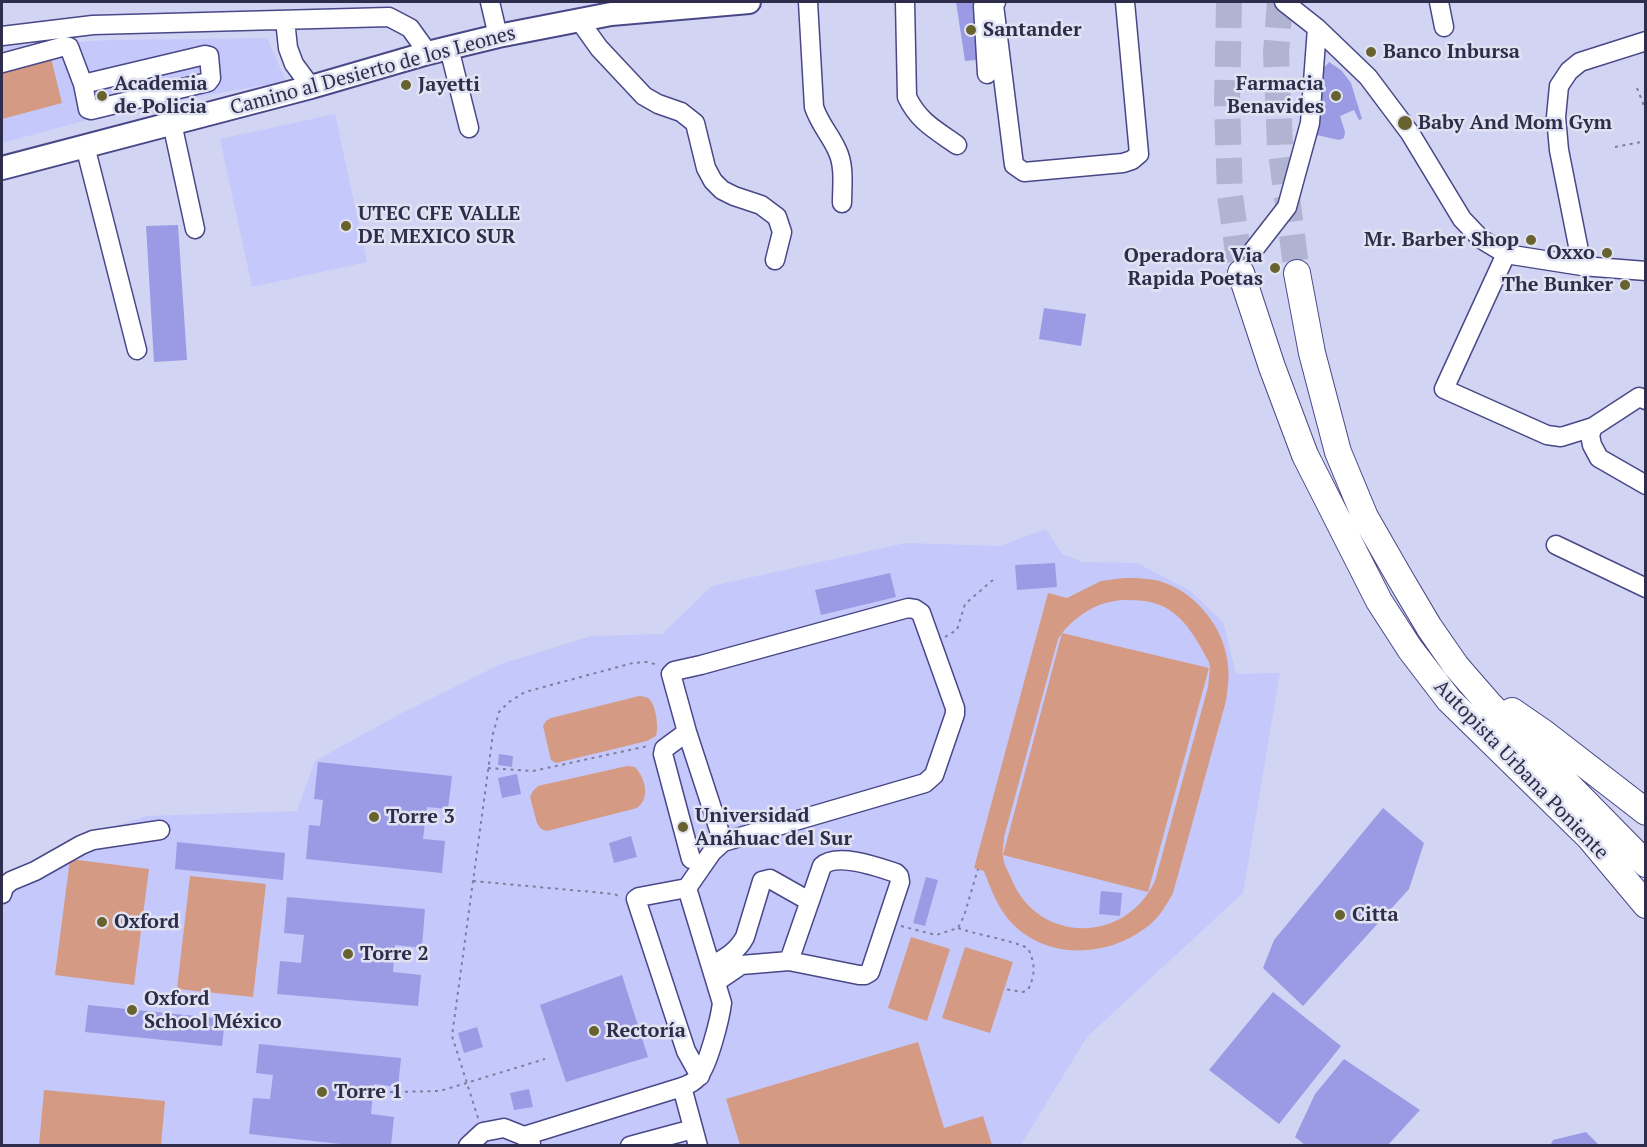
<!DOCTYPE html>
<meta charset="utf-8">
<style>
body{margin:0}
#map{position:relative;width:1647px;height:1147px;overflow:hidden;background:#d2d4f3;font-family:"PT Serif",serif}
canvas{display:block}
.frame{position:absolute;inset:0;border:3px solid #2e2e4c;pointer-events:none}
</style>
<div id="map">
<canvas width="1647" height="1147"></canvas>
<div class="frame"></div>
</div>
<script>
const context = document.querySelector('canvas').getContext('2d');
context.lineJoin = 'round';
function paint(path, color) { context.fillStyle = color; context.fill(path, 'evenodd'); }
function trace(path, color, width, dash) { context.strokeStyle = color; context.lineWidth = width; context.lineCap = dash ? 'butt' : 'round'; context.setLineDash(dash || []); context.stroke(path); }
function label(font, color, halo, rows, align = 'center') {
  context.font = font + ' "PT Serif",serif'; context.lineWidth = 5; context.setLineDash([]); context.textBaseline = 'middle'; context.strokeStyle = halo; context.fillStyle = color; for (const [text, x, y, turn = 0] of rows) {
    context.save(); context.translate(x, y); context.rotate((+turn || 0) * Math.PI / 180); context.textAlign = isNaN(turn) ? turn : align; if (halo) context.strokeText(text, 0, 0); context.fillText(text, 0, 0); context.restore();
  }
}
paint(new Path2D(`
 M267,38L286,81L120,111L2,143V46L113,40Z
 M335,114L367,262L252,287L220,139Z
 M1046,529L1062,554L1083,562L1137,563L1189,590L1223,622L1236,674L1280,673L1243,893L1087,1037L1022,1143V1145L2,1146V875L16,873L80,838L146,816L297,811L315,761L400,714L501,664L591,636L662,634L712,586L906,543L1000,546Z`), '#c5c8fa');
paint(new Path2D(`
 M51,58L62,103L2,119V72Z
 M1124,578C1137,578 1152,578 1165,583C1196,594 1223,627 1227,659C1230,673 1228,687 1226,701L1173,893C1165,907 1158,920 1144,929C1105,958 1043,960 1009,920C997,906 991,889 984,871L974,868L1048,593L1067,598L1101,581ZM1121,600C1129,600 1138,600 1145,601C1180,606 1194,635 1209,662L1210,668L1208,687L1155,881C1125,945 1037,944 1011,878C1008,871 1003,863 1003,856C1002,850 1004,843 1004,837L1058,639C1067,624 1085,610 1102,604C1108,602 1115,601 1121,600Z
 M1062,633L1209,668L1148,892L1003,855Z
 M639,696C642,696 646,697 648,698C656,703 659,729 656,736L647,741L556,763L551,760L543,726L546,721L551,718Z
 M627,766L635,767C645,778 651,798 637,808L547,831L541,829L537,823L530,797L533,791L538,786Z
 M70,859L149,869L134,985L55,975Z
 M190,876L266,884L253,997L177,989Z
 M911,937L950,949L927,1021L888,1008Z
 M965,947L1013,962L990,1033L942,1018Z
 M918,1042L944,1128L983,1116L992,1145H740L726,1099Z
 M44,1090L165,1101L161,1145H39Z`), '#d59a83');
paint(new Path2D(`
 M956,2H978L985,59L965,61Z
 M1329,62L1341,70L1351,83L1362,119L1359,120L1354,110L1340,116L1345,132L1344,138L1339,140L1312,134L1320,72Z
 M178,225L187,360L154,362L146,226Z
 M1044,308L1086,314L1081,346L1039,339Z
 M1055,563L1057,587L1017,590L1015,565Z
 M890,573L896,597L821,615L815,590Z
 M499,754L513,756L512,767L498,765Z
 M318,762L452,776L448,809L427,807L423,839L445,841L442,873L306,859L309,825L320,826L323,800L314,799Z
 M517,774L521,794L502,798L498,778Z
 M1383,808L1424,843L1409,889L1303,1006L1263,968L1274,940Z
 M631,836L637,857L614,863L609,843Z
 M177,842L285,853L283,880L175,869Z
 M926,877L938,880L925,926L913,923Z
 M1101,891L1122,893L1120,916L1099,914Z
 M287,897L425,909L422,948L395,945L393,972L421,975L418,1006L277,994L280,961L301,963L304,935L284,933Z
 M622,975L648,1057L566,1082L540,1005Z
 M1273,992L1341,1046L1279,1124L1209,1070Z
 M88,1005L225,1019L222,1046L85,1032Z
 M477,1027L483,1047L464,1053L458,1033Z
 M259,1044L401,1058L398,1087L374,1084L371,1114L394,1117L391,1146H359L249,1134L253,1098L270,1099L273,1075L256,1073Z
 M1344,1059L1420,1110L1387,1146H1306L1295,1137L1315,1094Z
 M529,1089L533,1107L514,1110L510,1093Z
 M1586,1132L1600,1146H1550L1553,1140Z`), '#9a9be4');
trace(new Path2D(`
 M1229,2L1227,104L1230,196L1241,273
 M1280,2L1276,53L1280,145L1297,273`), '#b1b3d2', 26, [26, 13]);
const minor = new Path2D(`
 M490,2L498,36
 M808,2L814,107C820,125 830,134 837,150C845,166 842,186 842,203
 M905,2L907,97C919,122 936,130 957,145
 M996,2L994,5L1014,165L1024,172L1123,163L1132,160L1139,154L1125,2
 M1284,2L1317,28L1368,77L1410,133L1462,219L1481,239L1506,254L1582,266L1646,271
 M1439,2L1444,27
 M983,6L987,74
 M285,20L288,48L294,64L311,87
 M579,20L599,48L644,96L658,104L681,112L695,123L706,168L713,181L722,190L734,196L761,205L777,217L782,232L775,260
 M2,36L93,25L389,17L410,28L428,53
 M449,48L469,128
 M2,63L65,46L69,47L83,84L88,109L91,110L208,82L211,78L209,56L205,55L83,84
 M172,123L195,229
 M85,146L137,350
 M1252,252L1287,207L1310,123L1317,28
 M1506,254L1444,389L1547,435L1561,437L1593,427L1639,397L1646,400
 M1582,266L1559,150L1556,117L1559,86L1569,71L1580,62L1646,41
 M1593,427L1590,435L1592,445L1599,458L1646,485
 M1556,545L1646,588
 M687,732L664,749L663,754L691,859
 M2,894L4,887L11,881L35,871L81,845L93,840L160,830
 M711,966C725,958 737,952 745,937L762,881L770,879L809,901
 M716,982L741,965L789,961L859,975H865L870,972L900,882L899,876L896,873C878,867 837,852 822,866L789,961
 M700,1076L686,1051L636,899L639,897L687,888L712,852L723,842L925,783L934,775L955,714V708L921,613L915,609L908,608L701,665L674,671L671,674L687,732L723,842
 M682,1087L698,1146
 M524,1136L682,1087C688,1085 694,1082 698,1077C708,1066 720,1019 722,1003L687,888
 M468,1146L483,1132L504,1128L524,1136L531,1144
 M630,1146L693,1129`);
const major = new Path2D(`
 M2,168L311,87L428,53L498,36L611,14L749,2`);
const highway = new Path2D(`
 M1241,273L1272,367L1305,455L1379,601L1410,649L1449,700L1589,837L1646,905
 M1297,273L1312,353L1338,452L1365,517L1400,578L1429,627L1456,666L1489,704L1646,864
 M1512,711L1544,733L1646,812`);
trace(minor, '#494788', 21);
trace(major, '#494788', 26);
trace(highway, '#494788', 28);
trace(new Path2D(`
 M1637,88L1646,111
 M1615,147L1646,141
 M945,637L957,630L965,604L994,579
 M488,768L533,771L648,746
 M473,881L614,894L619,896
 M901,926L936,935L958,928L964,916L978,869
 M958,928C981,936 1004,938 1028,948C1035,964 1036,973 1028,990L1023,992L1004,989
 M390,1092L440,1091L545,1059
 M478,1118L452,1036L493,734L499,712L509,702L525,692L633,663L646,662L659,665`), '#7e7f9e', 2, [3, 4.5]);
trace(minor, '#fff', 18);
trace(major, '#fff', 22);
trace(highway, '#fff', 26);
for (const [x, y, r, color] of [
 [971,30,6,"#68622e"],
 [1371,52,6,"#68622e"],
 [406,85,6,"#68622e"],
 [102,96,6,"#68622e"],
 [1336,96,6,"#68622e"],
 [1405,123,8,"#68622e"],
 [346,226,6,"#68622e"],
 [1531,240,6,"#68622e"],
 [1607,253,6,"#68622e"],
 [1275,268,6,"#68622e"],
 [1625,285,6,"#68622e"],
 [374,817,6,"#68622e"],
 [683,827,6,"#68622e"],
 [1340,915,6,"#68622e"],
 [102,922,6,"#68622e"],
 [348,954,6,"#68622e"],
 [132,1010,6,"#68622e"],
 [594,1031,6,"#68622e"],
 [322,1092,6,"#68622e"]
]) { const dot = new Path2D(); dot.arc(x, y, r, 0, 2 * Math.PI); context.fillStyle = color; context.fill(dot); trace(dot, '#e1e3f2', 2); }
label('bold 20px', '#2e2e4c', '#e1e3f2', [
 ["Santander",983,30],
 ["Banco Inbursa",1383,52],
 ["Academia",114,84],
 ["de Policia",114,107],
 ["Farmacia",1324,84,"right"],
 ["Benavides",1324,107,"right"],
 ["Jayetti",418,85],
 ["Baby And Mom Gym",1418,123],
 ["UTEC CFE VALLE",358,214],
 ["DE MEXICO SUR",358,237],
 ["Mr. Barber Shop",1519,240,"right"],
 ["Oxxo",1595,253,"right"],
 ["Operadora Via",1263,256,"right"],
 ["Rapida Poetas",1263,279,"right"],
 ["The Bunker",1613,285,"right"],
 ["Universidad",695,816],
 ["Anáhuac del Sur",695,839],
 ["Torre 3",386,817],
 ["Citta",1352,915],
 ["Oxford",114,922],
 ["Torre 2",360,954],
 ["Oxford",144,999],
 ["School México",144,1022],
 ["Rectoría",606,1031],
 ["Torre 1",334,1092]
], 'left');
label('20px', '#2e2e4c', '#e1e3f2', [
 ["Camino al Desierto de los Leones",373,71,-15],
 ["Autopista Urbana Poniente",1521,770,46]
]);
</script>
